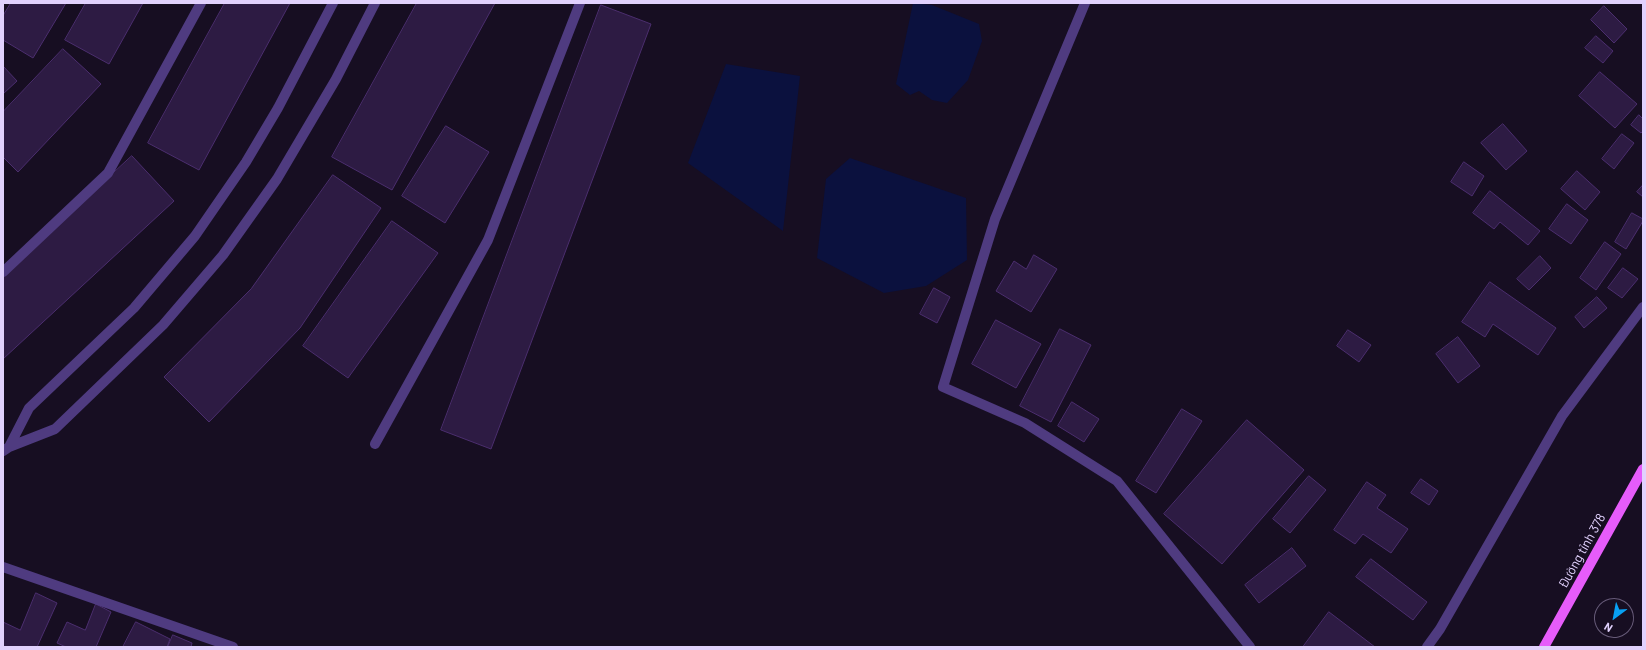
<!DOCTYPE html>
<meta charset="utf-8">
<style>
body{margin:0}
#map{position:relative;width:1646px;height:650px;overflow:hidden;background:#170e22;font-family:Barlow,sans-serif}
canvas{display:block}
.frame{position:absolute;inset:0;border:4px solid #e1d1fd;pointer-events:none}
.north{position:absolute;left:1594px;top:598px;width:40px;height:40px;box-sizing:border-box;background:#170e22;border:1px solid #685c7a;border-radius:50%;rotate:212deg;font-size:11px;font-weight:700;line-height:16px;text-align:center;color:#e1d1fd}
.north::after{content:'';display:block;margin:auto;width:14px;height:18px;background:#08a0f3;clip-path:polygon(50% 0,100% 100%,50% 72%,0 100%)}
</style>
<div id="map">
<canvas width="1646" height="650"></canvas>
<div class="frame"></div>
<div class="north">N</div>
</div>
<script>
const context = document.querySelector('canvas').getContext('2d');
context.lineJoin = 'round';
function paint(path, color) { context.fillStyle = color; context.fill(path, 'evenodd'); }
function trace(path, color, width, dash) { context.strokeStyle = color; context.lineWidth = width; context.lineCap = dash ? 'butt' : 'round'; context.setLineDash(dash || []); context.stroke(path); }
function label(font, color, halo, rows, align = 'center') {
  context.font = font + ' Barlow,sans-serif'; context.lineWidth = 3; context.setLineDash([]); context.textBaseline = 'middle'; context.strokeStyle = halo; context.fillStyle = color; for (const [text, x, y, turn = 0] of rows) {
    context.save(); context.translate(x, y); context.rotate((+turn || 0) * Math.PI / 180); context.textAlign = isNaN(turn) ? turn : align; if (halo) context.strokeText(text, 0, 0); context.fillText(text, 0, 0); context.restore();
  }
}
paint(new Path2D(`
 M913,3L932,5L979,24L982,41L968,80L947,103L932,100L919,91L910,95L896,84Z
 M726,64L800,76L783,231L688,163Z
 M850,158L966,198L967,260L926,286L884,293L817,258L826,179Z`), '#0b113e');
const building = new Path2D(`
 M11,3H66L33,58L3,40V16Z
 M86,3H143L109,64L65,40Z
 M225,3H290L199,170L148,143Z
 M417,3H495L392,190L332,157Z
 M601,5L651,24L491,449L441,430Z
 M1604,6L1627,29L1614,43L1591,20Z
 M1596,36L1613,51L1603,63L1585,48Z
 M63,49L101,84L18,172L3,157V112Z
 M3,66L17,81L3,94Z
 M1600,72L1637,104L1615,128L1579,96Z
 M1639,115L1643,119V131L1641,133L1631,125Z
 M1503,124L1527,151L1506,170L1481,143Z
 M446,126L489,152L445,223L402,196Z
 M1622,134L1634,143L1614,169L1602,159Z
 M132,156L174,201L3,359V275Z
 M1464,162L1484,176L1472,196L1451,182Z
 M1577,171L1600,192L1585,210L1561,189Z
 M333,175L381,208L300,328L209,422L164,377L251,289Z
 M1643,185V197L1637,192Z
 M1490,191L1540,231L1528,245L1500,222L1494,229L1473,213Z
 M1567,204L1588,220L1571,244L1549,229Z
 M1632,213L1643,219V221L1626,249L1615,242Z
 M392,221L438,253L348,378L303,346Z
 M1605,242L1621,254L1596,290L1580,278Z
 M1034,255L1057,269L1031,312L996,291L1014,261L1026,269Z
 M1540,256L1551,268L1529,290L1517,279Z
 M1623,268L1638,279L1622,298L1608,288Z
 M1490,282L1556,328L1538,355L1493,324L1485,337L1462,322Z
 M934,288L950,297L937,323L920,314Z
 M1597,297L1607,308L1584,328L1575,317Z
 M996,320L1041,344L1016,388L972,364Z
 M1060,329L1091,345L1051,422L1020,406Z
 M1348,330L1371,345L1359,362L1337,346Z
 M1458,337L1480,366L1458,383L1436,354Z
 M1072,402L1099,419L1084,442L1058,426Z
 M1182,409L1202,421L1156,493L1136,481Z
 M1247,420L1304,470L1222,564L1164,514Z
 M1309,476L1326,490L1290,533L1273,519Z
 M1421,479L1438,491L1429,505L1411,493Z
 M1367,482L1386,495L1377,508L1408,529L1391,553L1363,534L1355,544L1334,530Z
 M1292,548L1306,566L1259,603L1245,585Z
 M1371,559L1427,602L1413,620L1356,577Z
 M36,593L57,603L37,647H3V622L20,630Z
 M96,604L111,612L96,647H66L57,643L67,622L85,630Z
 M1329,612L1375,647H1303Z
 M136,622L170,639L167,647H123Z
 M173,635L192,643L191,647H168Z`);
paint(building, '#2d1b43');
trace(building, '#4b2e6e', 1);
trace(new Path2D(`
 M1085,3L995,219L943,387L1025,423L1117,481L1250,647
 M3,272L108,173L201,3
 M375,444L488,240L580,3
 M9,447L29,408L134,308L195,236L246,162L278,108L333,3
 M3,451L9,447L55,429L163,325L223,255L277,179L336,79L375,3
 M3,567L233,647
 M1427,647L1440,629L1562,416L1643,307`), '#4f3b80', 10);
trace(new Path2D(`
 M1544,647L1643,469`), '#e65cfa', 10);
label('13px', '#e1d1fd', '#170e22', [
 ["Đường tỉnh 378",1582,551,-61]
]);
</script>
